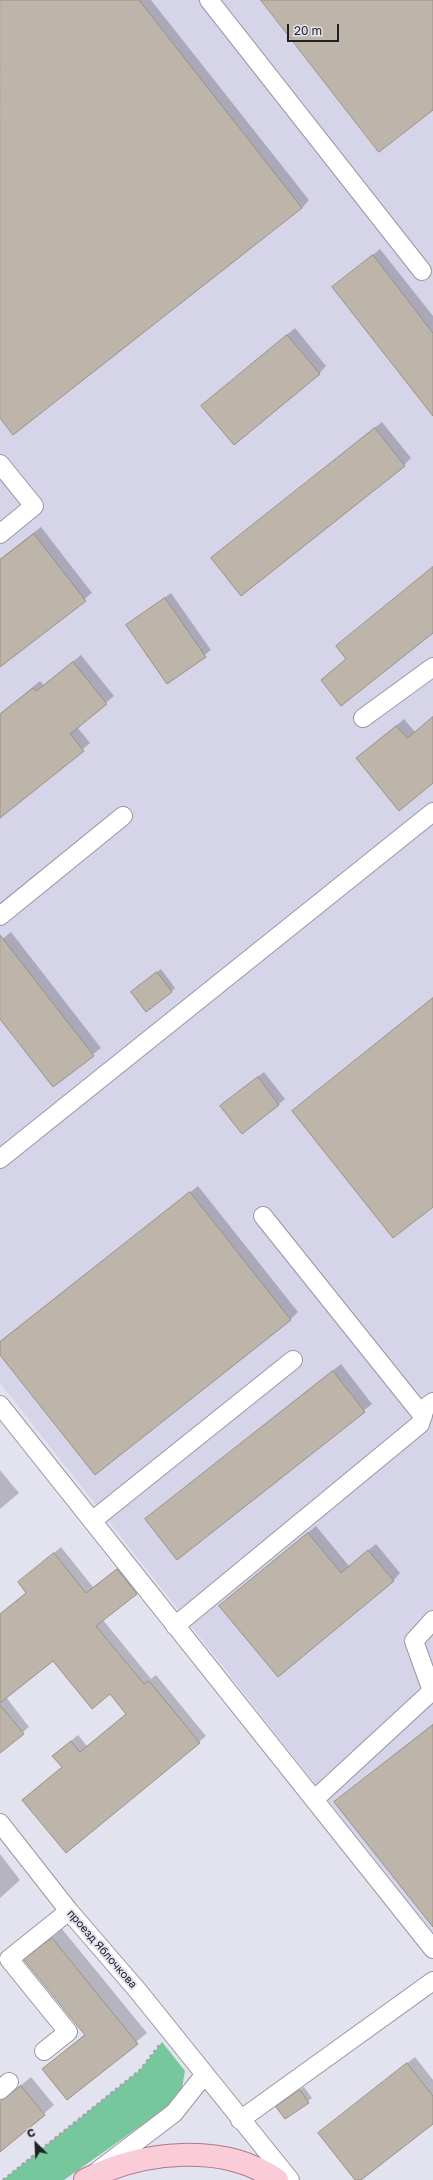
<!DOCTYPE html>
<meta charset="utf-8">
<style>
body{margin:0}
#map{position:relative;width:433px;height:2180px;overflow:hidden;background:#e3e2ef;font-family:"Golos Text",sans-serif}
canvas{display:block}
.north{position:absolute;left:16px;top:2124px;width:40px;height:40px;-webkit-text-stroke:3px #e3e2ef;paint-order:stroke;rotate:336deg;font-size:11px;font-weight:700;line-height:16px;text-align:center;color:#212025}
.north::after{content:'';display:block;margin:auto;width:14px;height:18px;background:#212025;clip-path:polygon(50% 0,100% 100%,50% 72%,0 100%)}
.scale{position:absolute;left:287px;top:24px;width:52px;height:18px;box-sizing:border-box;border:2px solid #212025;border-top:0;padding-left:5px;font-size:12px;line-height:14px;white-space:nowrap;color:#212025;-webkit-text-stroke:3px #e3e2ef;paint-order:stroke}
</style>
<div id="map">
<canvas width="433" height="2180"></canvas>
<div class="north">С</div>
<div class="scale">20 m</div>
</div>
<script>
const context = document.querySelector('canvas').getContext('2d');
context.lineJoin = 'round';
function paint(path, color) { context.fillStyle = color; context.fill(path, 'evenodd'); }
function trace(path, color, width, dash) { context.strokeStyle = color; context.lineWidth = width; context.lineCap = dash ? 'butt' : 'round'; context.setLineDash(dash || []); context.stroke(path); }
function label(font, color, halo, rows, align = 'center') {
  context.font = font + ' "Golos Text",sans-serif'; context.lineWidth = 4; context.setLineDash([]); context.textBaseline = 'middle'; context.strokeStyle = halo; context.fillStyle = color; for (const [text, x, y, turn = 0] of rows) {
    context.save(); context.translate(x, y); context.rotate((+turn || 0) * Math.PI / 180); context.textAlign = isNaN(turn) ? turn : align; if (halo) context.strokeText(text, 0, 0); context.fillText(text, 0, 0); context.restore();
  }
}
paint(new Path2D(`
 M0,0H433V1934L0,1383Z`), '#d6d4e8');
paint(new Path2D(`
 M162,2042L185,2071L180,2098L64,2180H3L140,2070Z`), '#76c79b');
paint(new Path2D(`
 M0,0H151L309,200L302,208L0,417Z
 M380,249L433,316V414L334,287Z
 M295,328L326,366L319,374L202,406Z
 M382,422L411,458L404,465L213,558Z
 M41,527L92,593L0,666V559Z
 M171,593L211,650L167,683L127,625Z
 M81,655L114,696L77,727L90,743L0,817V714L40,681L44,685Z
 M433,717V782L357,758L404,719L415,732Z
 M11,932L101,1048L53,1086L0,1017V941Z
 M161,969L175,988L172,991L136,988Z
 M433,998V1206L293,1111Z
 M264,1072L285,1099L242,1133L227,1101Z
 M198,1186L298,1312L290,1320L0,1353V1342L2,1340Z
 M341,1364L372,1404L177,1558L146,1519Z
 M0,1470L19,1493L0,1509Z
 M316,1526L349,1566L376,1544L400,1573L393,1581L228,1599Z
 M61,1547L93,1587L124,1563L143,1587L103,1620L151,1679L156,1675L206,1736L199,1742L62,1767L60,1750L78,1735L87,1746L127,1714L110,1693L53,1660L6,1697L29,1727L0,1752V1614L27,1592L19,1582Z
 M433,1724V1916L336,1802Z
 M0,1854L20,1880L0,1898Z
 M62,1929L147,2033L67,2099L44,2069L85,2034L26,1960Z
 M415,2057L433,2080V2122L360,2180H356L319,2133Z
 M31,2077L54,2105L0,2151V2102Z
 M304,2087L312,2098L286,2118L278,2107Z`), '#0003');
const building = new Path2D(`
 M0,0H139L302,208L13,435L0,418Z
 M261,0H433V110L379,152Z
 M373,255L433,333V416L332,287Z
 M287,335L320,374L234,445L201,406Z
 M375,428L405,466L241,596L211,558Z
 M34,534L86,601L0,667V560Z
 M433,567V633L341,706L321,680L346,659L336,646Z
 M165,598L206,657L167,684L126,625Z
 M73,662L107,704L70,734L84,751L0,818V714L33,688L36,691Z
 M433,717V783L399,811L356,758L396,726L407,738Z
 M0,935L94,1056L53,1087L0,1019Z
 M157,972L172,992L146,1012L131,992Z
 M433,998V1207L393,1238L292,1111Z
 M258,1077L279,1105L242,1134L220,1106Z
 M190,1192L291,1320L95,1475L0,1355V1342Z
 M333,1371L365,1412L177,1560L145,1519Z
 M308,1533L341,1573L368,1550L394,1581L278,1677L219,1606Z
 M54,1553L86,1593L117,1569L137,1594L96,1626L144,1684L149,1681L200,1743L66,1853L22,1800L62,1767L52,1756L71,1741L80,1752L126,1714L110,1694L92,1709L53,1661L0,1703V1614L26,1593L18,1582Z
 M0,1705L24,1734L0,1753Z
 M433,1725V1927L334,1802Z
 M52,1938L138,2044L67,2100L42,2069L85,2035L24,1960Z
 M407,2063L433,2096V2124L361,2180H355L318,2133Z
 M21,2086L45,2115L0,2152V2102Z
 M300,2090L309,2103L285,2119L276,2107Z`);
paint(building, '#bdb5a9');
trace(building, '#999186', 1);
const minor = new Path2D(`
 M209,0L422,271
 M0,464L34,506L0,534
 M363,718L433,667
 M0,916L123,816
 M0,1159L433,812
 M263,1216L423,1416
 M0,1405L433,1949
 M92,1521L293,1360
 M175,1626L420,1424L425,1408L433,1402
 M315,1799L432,1691L414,1641L433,1620
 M0,1823L69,1911L138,1991L290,2180
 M44,2051L68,2032L9,1959L69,1911
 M0,2090L9,2082
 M240,2120L433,1981
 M99,2170L174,2113L205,2074`);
const major = new Path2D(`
 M85,2180C142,2151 223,2142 277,2180`);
trace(minor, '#9997a4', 20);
trace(major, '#ab7a88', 24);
trace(new Path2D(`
 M3,2180L140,2070L160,2044`), '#a3a2ac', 2.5, [3, 3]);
trace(minor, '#fff', 18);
trace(major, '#faccd8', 22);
label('11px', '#212025', '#e3e2ef', [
 ["проезд Яблочкова",102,1949,49]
]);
</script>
